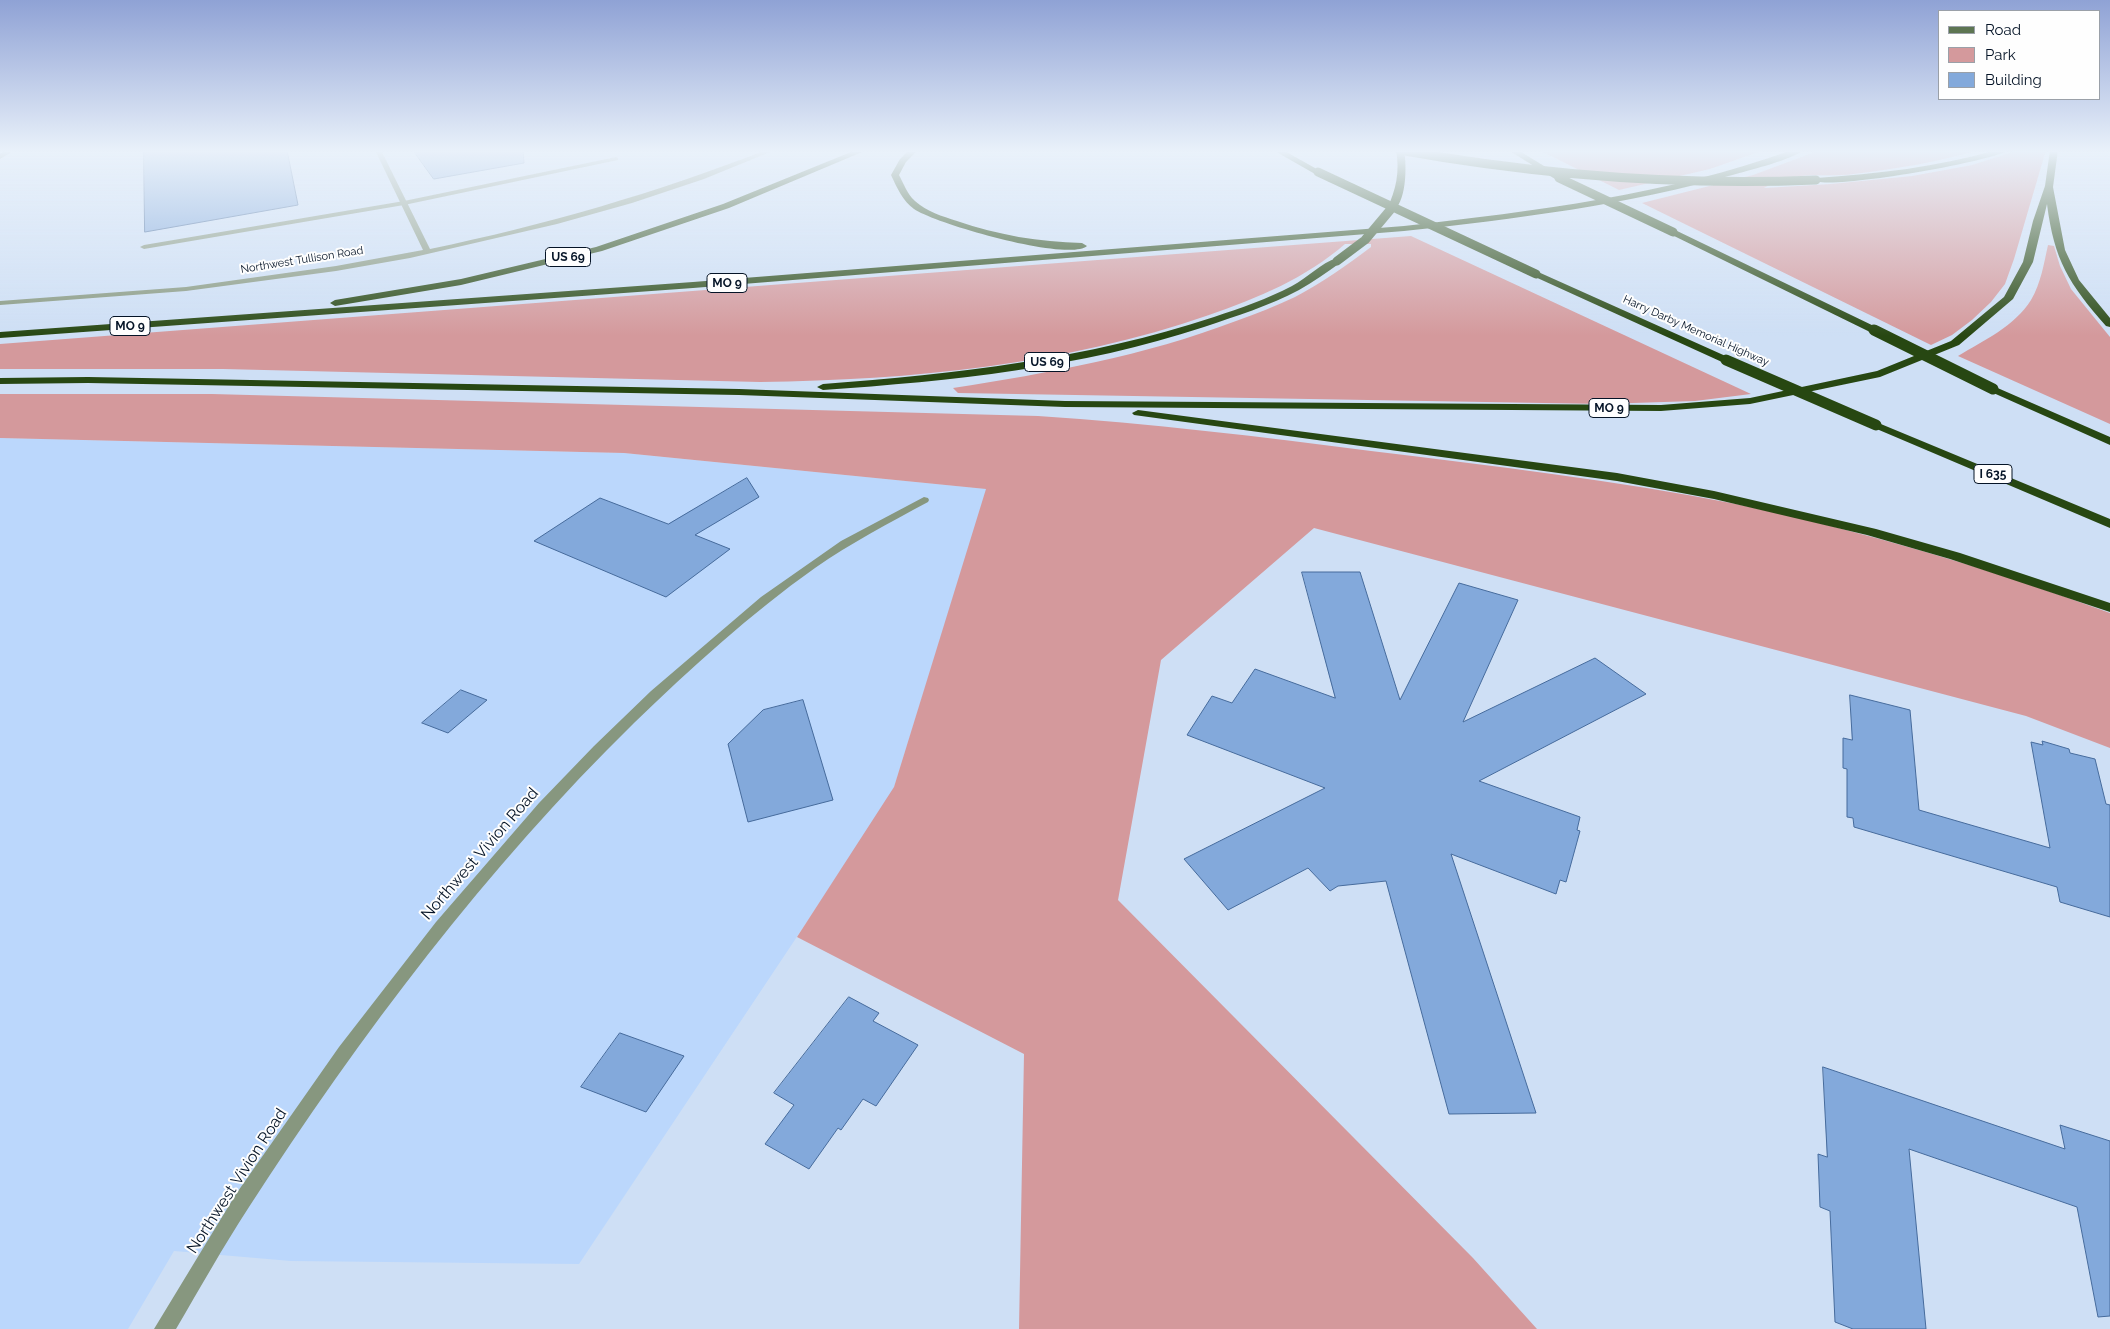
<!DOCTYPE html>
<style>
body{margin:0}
#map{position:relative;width:2110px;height:1329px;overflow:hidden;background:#cedff5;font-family:Raleway,sans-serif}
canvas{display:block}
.legend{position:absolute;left:1938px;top:10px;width:162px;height:90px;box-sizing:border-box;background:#fefefe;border:1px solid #9aa0a8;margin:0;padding:6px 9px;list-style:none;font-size:15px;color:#051427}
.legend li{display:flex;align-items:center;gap:10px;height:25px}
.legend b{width:25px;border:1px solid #9aa0a8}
</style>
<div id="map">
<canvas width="2110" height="1329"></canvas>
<ul class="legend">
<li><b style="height:6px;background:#5d7552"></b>Road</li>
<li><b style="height:14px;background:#d4999c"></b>Park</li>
<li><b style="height:14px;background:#83a9db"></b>Building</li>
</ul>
</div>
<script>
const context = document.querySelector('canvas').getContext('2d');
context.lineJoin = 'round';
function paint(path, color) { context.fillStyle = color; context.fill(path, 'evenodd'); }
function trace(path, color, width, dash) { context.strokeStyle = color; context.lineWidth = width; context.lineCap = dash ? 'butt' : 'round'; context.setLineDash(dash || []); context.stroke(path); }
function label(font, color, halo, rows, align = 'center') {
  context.font = font + ' Raleway,sans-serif'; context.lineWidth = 4; context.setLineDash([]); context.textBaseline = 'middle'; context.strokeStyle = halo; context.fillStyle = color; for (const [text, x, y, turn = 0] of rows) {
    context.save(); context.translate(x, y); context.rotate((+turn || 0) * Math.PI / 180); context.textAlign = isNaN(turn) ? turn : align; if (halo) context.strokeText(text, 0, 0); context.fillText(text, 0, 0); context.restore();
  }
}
paint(new Path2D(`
 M0,438L624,453L987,489L892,794L579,1264L291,1261L174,1251L128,1329H0Z`), '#bbd7fc');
paint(new Path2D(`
 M1539,150H1764L1710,169L1619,190Z
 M1820,150H1979C1938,162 1896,169 1854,174C1821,178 1794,169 1764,188L1831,184L1912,176L1972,165L2019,150H2046L2014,259L2005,284L1991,302L1972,320L1952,335L1931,345L1642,203L1753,175Z
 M1411,236L1751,394L1695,401L1602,404L958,393L953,388C1049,373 1144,356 1236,321C1256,314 1276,306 1295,297C1322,283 1347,265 1371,247V244H1345C1306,278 1258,298 1209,315C1065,365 912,380 760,382L223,369H0V344Z
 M2048,245L2054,246L2060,266L2071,289L2110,337V424L1958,356C1983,341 2015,326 2031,300C2041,283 2044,263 2048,245Z
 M0,394H212L1038,416C1150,423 1261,437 1371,451C1493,466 1615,480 1736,504C1863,531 1988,568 2110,613V748L2026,716L1314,528L1161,660L1118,900L1473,1258L1537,1329H1019L1024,1054L797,937L894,787L986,489L624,453L0,438Z`), '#d4999c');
const building = new Path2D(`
 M144,150H287L298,205L145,232Z
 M413,150H523L524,163L434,179Z
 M747,478L759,497L695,535L730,549L666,597L534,541L600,498L668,524Z
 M1302,572H1360L1400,700L1459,583L1518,600L1463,722L1595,658L1646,694L1479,781L1580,817L1577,830L1580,831L1566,882L1560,880L1556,894L1451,854L1536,1113L1449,1114L1386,881L1338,886L1330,891L1308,868L1228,910L1184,859L1325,788L1187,735L1212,696L1232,703L1255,669L1335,698Z
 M461,690L487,700L448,733L422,723Z
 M1850,695L1910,710L1919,810L2050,848L2031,742L2043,745L2042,741L2069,749L2070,753L2095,759L2106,804L2110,805V917L2060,902L2057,887L1854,827L1853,818L1847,817V769L1843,768V738L1852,740Z
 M803,700L833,800L748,822L728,744L763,710Z
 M849,997L879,1013L873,1021L918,1045L876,1106L863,1099L841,1130L838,1128L809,1169L765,1144L794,1105L774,1093Z
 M620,1033L684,1056L646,1112L581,1087Z
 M1823,1067L2065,1149L2060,1125L2110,1141V1316L2098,1317L2077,1207L1909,1149L1926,1329H1853L1835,1322L1830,1211L1820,1207L1818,1154L1827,1157Z`);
paint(building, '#83a9db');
trace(building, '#466b9c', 1);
paint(new Path2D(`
 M616,157L618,158V160L404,205L144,249L140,247L144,245L404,201Z`), '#87977f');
paint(new Path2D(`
 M375,150H381L430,249C545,225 656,193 766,150H775L704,179L632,203L557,224L410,258L336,271L186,291L0,305V301L186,287L336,266L423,250Z
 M924,497L928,498L929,500L928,502C889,523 851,543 815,568C750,614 691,668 634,723C486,868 361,1034 249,1207C223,1247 200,1288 176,1329H154L236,1194L339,1047L436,922L539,803L594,746L651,691L761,597L841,541Z`), '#87977f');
paint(new Path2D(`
 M7,150H15L0,159V154Z`), '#5d7552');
paint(new Path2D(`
 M856,150H867L729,208L602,251L461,285L335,306L330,303L335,300L461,279L596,247L723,204Z
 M909,150H918L906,162L899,175C904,184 907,194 915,201C927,212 942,216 957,221C998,235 1039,242 1082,243L1087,246C1068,262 936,224 914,209C903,201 897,188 891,175L900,159Z
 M1273,150H1283L1322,172L1315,174Z
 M1396,150H1404C1407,165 1407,205 1391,212L1387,209C1396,190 1400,172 1396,150Z
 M1508,150H1518L1562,177L1555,179Z
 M1792,150H1804C1790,160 1754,169 1736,174C1628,205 1515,219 1404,231L693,288L0,338V332L693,282L1404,226C1535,211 1668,195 1792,150Z
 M1996,150H2009C1991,162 1826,191 1812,180L1816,178C1877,174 1937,167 1996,150Z
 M2050,150H2058L2053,187L2065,250L2079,280L2110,318V327L2106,326C2069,284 2054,260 2047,204L2033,262L2013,299L1959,345L1880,377L1750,404L1661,411L1065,407L739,395L88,383L0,384V378L88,377L739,389L1065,401L1661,405L1750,398L1877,371L1951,341L2004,297L2023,262L2033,221L2045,186Z
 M1673,229L1878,328L1879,330L1878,332H1870L1670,234V230Z
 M1337,258L1340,259V263C1327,272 1313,282 1299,290C1269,306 1236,316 1204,327C1080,368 952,381 823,390L817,387L823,384C956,374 1087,359 1214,317C1241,308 1267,299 1292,286C1307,278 1321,263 1337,258Z
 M1536,271L1730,358L1731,360L1726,363L1722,362L1533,276L1531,274Z
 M1993,386L2110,437V445L1989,391L1987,389Z
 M1138,410L1617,473L1714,491L1876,529L1960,553L2110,603V612L1950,559L1867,535L1714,499L1617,481L1134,415L1132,413Z
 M1876,422L2110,519V528L1872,427L1870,425L1872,423Z`), '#274712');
trace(new Path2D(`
 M1399,150C1539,175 1674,186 1816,180
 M1318,172L1536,274
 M1559,178L1673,232
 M1337,261L1365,240L1391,209`), '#274712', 9);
trace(new Path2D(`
 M1874,330L1993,389
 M1726,360L1876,425`), '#274712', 11);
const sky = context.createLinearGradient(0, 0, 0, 336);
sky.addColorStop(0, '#8fa2d5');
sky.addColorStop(0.45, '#e9f1fa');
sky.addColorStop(1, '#e9f1fa00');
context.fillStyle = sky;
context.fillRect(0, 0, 2110, 336);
label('11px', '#051427', '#fefefe', [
 ["Northwest Tullison Road",302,260,-9],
 ["Harry Darby Memorial Highway",1696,331,24]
]);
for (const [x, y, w] of [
 [568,257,45],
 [727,283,40],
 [130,326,40],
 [1047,362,45],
 [1609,408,40],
 [1993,474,38]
]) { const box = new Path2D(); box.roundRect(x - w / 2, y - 9.5, w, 19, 4); context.fillStyle = '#fefefe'; context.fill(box); trace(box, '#051427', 1); }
label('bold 12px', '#051427', null, [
 ["US 69",568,257],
 ["MO 9",727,283],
 ["MO 9",130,326],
 ["US 69",1047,362],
 ["MO 9",1609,408],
 ["I 635",1993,474]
]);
label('16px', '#051427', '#fefefe', [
 ["Northwest Vivion Road",480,854,-49],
 ["Northwest Vivion Road",237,1181,-57]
]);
</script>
